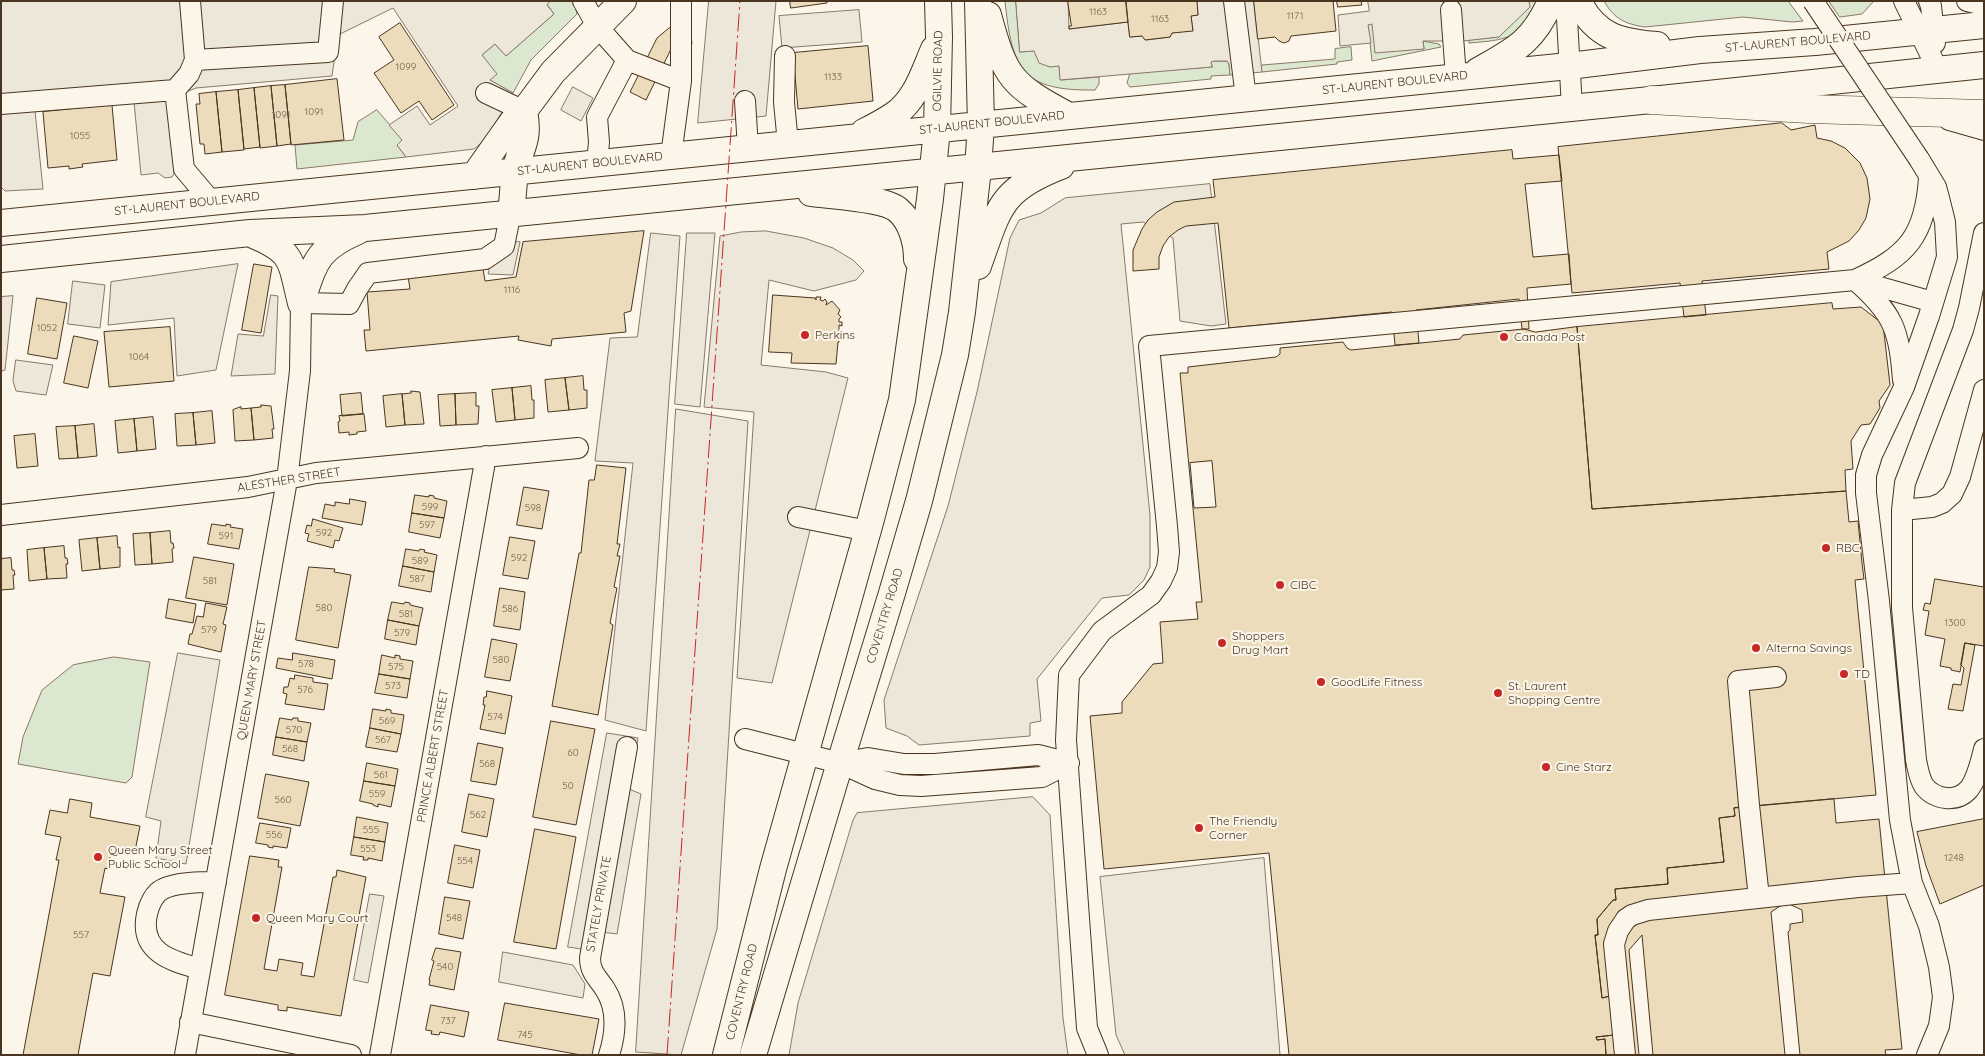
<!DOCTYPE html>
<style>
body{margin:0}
#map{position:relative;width:1985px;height:1056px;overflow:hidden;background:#fbf6e9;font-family:Quicksand,sans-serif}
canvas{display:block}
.frame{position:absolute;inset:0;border:2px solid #4a3520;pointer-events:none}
</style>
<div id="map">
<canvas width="1985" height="1056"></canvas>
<div class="frame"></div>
</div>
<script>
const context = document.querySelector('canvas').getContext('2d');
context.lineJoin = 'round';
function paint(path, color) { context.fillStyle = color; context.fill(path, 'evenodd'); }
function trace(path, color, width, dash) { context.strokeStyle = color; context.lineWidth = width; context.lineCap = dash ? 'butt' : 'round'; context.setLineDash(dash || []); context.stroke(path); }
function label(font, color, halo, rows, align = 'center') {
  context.font = font + ' Quicksand,sans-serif'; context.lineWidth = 4; context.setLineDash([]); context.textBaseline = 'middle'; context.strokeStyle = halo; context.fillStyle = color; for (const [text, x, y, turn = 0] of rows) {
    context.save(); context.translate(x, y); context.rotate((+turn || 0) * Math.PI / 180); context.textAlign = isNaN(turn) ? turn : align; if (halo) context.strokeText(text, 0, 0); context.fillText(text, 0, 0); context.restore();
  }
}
const green = new Path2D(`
 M548,1H574L577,14L531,60L513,93L490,80L482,55L495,44L506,56L554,14L546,3Z
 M1005,1H1016L1020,52L1034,51L1059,66L1061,80L1099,77V84L1095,90C1022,91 1012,70 1005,1Z
 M1529,1H1536C1523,40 1504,40 1469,43V40L1499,37L1529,7Z
 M1604,1H1788L1803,21L1792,22L1743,17L1645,27C1625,24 1614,19 1604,1Z
 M1829,1H1874L1862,14L1840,17Z
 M1373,24L1424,49L1423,41L1439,44L1441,47L1372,61L1368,25Z
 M1351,47L1352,60L1337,62V64L1262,72L1261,68L1262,65L1335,59V49Z
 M1211,61H1227L1229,64L1230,75L1211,76V79L1130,87L1127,83L1130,73L1212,67Z
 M377,110L403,140L397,145L406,157L297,169L295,145L353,140L358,122Z
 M114,657L150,662L132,777L126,783L18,764L23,737L42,690L73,665Z`);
paint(green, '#dce7d0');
trace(green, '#887966', 1);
const parking = new Path2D(`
 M1,1H550L547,5L554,14L506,56L495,44L482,55L497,74L490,80L513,93L486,139L474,149L406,157L397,145L402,140L389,125L417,106L430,125L458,106L393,8L338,35L332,76L196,88L168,99L174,174L172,177L165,178L158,173L141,175L134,102L35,111L43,189L5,191L1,187Z
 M709,1H776L766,116L698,123Z
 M1016,1H1068L1069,29L1128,22L1130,37L1142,36L1146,40L1170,37L1172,33L1193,30L1191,16L1198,15L1197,1H1254L1262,72L1230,75L1229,64L1227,61H1214L1211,62L1212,67L1060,80L1059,66L1050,67L1039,63L1034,51L1020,52Z
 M1368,1H1529L1530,7L1499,37L1463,41H1423L1424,49L1375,53L1372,24L1368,25L1371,43L1340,46L1338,15L1369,11Z
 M859,10L862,42L782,48L779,16Z
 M573,87L593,98L581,121L561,110Z
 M1210,184L1226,324L1211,326L1180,321L1173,238L1143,222L1121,224L1150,515V567L1144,580L1129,595L1102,598L1037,679L1041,721L1030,723V736L919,745L907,736L886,728L884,700L948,506L977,392L1010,238L1019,220L1041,213L1065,198Z
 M766,231L804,238L833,248L853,260L864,271L856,280L814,291L769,280L761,365L826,372L848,378L772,683L737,678L754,412L704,407L720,236L741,232Z
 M651,233L680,236L646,731L605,720L633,463L595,461L610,338L637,337Z
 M687,233H715L700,407L675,404Z
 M520,242L513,275L488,274L496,243Z
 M238,264L216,370L177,376L174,318L108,325L111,282Z
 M73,281L105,285L100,328L68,324Z
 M271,295L278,296L275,374L231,376L238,334L263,336Z
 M13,296L5,370L1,371V297Z
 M16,360L53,365L46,395L16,391L13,381Z
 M676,409L748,421L717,929L681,1055L636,1052Z
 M178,653L220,660L186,864L156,858L161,821L146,817Z
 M607,733L638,738L629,789L641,794L617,934L602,932L581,949L568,947Z
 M1033,797L1050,815L1063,1018L1068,1055H789L798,1003L853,820L857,813Z
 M1264,858L1280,1055H1125L1116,1035L1100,877Z
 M370,894L384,896L368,983L354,980Z
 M503,952L573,965L585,984L583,998L499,982Z`);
paint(parking, '#ede7d9');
trace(parking, '#887966', 1);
const building = new Path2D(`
 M790,1H827V3L791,8Z
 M1068,1H1126L1128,22L1069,29V26H1071Z
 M1126,1H1197L1198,15L1191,16L1193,31L1172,33L1170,37L1145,40L1142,36L1130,37Z
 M1254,1H1333L1336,31L1291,36L1289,41L1284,43L1279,41L1275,37L1258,39Z
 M1337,1H1361L1362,5L1338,7Z
 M400,23L454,105L432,120L419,101L401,113L374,73L394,60L379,37Z
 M690,27L692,44L673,45L646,100L630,92L657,38L669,28Z
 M868,46L873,101L798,109L793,53Z
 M337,79L344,140L291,145L285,85Z
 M285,85L291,144L277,146L271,86Z
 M271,86L277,146L260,148L254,88Z
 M254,88L260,147L244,149L238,90Z
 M238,90L244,150L222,152L216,92Z
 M216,92L222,152L205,154L204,144H200L196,104H200L199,94Z
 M112,105L117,160L82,164L83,167L69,169V166L48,168L43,112Z
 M1782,123L1791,130L1815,125L1817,138L1831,141L1845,148L1860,163L1867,178L1870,199L1866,218L1859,230L1849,241L1827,252L1829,269L1702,281L1706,315L1684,317L1680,283L1572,293L1558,147Z
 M1512,150L1513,159L1559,155L1562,181L1525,184L1533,257L1569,254L1571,284L1527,288L1529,329H1522L1519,299L1416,310L1419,343L1408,344L1395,345L1392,312L1229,328L1218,223L1186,226L1178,230L1169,237L1163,246L1159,257V269L1133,271V250L1142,229L1148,220L1157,212L1174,202L1215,197L1213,180Z
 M644,231L631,311L624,313L626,332L552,339L551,346L518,340L519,336L366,351L364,330H370L367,292L410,289L408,276L483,269L485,281L516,277L523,242Z
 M254,264L272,267L261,333L242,330Z
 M773,295L815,298L816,300V297H821L820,300L823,301L825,299L827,302L826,305L832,301L840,310L838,314L841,317L839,319V322H842V326L839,325V342H838L836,364L791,363L792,353L769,352Z
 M37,298L67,303L57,359L28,354Z
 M1832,303L1833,309L1861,307L1883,324L1890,385L1879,401L1880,408L1870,424L1861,425L1851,441L1853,469L1845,470L1846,491L1592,509L1577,327Z
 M170,327L174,381L109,387L104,332Z
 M1577,327L1592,509L1846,491L1849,522L1858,521L1862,563L1864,579L1855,580L1876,795L1734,808L1735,816L1719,818L1724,862L1667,868L1668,884L1615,889L1616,900H1613L1597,919L1598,935H1595L1602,998L1610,996L1614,1035L1596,1037L1597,1040L1605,1039L1606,1055H1289L1269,853L1104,869L1090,716L1122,713V702L1153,664L1163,663L1160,622L1198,619L1196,602H1202L1180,373H1188V367L1276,357L1280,354V348L1343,342L1347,348L1351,350L1460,339L1463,335L1524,329L1535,332Z
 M74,336L98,341L88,388L64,383Z
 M583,376L584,390H587V408L569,410L565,378Z
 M565,378L569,410L548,412L545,380Z
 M531,386L532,400H534V418L515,420L512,388Z
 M512,388L515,420L496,422L492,390Z
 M411,391L420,392L424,424L405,425L402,394L411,393Z
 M361,393L363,414L342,416L340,395Z
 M476,393V406H479L478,424L456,425L455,394Z
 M402,394L405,425L386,427L383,396Z
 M455,394L456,425L440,426L438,395Z
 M261,405L271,406L274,429H272L273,438L254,440L251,408L261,407Z
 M241,407V409L251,408L254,440L235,441L233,410Z
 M212,411L215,443L196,445L193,413Z
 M193,413L196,445L177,446L175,414Z
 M364,414L366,431L357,432V434L349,435V432L339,433L338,422L340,421L339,416Z
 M153,417L156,449L137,451L134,419Z
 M134,419L137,451L118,453L115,421Z
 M94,424L97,456L78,458L75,426Z
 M75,426L78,458L59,459L56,427Z
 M35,434L38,466L17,468L14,436Z
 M1212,461L1216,507L1194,508L1190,463Z
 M597,465L626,468L617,544H620L617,556H620L614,587L617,588L610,623L613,625L598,715L552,706L579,553H581L589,480H594Z
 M524,487L549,491L542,529L517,525Z
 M415,495L429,497V495L434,496V498L447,501L444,518L412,513Z
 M350,499L366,502L362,525L322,518L325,504L335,506V502L349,504Z
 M412,513L444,518L440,538L409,532Z
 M313,519L343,528L339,541L335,540L333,548L307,541L309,534L305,533L307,525L311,526Z
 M212,524L226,526V524L231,525L230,527L243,529L239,549L208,544Z
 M170,531L171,543H173L174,548L172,549L173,562L152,564L150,533Z
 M150,533L152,564L135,565L133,534Z
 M117,536L118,548L120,547V567L100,569L97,538Z
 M510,537L535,541L528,579L503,575Z
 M97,538L100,569L82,571L79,540Z
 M64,546L65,558H67L68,564H66L67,578L47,579L44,548Z
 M44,548L47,579L29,581L27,550Z
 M406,549L419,551L420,549L425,550L424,552L437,555L434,572L403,566Z
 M194,557L234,564L227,605L186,598Z
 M11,558L12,570H14L15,575H13L14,589L1,590V559Z
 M403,566L434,572L431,592L399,586Z
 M309,567L335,569L334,572L351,575L338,648L296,640Z
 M1935,579L1984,587V646L1965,643L1960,672L1951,670V668L1940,666L1945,639L1925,635L1929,611L1923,610L1925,603L1930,604Z
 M500,588L525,592L520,630L494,626Z
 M169,599L196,604L193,623L166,618Z
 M392,602L404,604L405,602L410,603V605L423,608L419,626L388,620Z
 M206,603L227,607L223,624L226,625L221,652L188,644L190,634H192L197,616L203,617Z
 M388,620L419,626L416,645L385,639Z
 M492,639L517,644L510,681L485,677Z
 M1965,643L1975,645L1963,711L1948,709L1953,684L1961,685L1964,668L1961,665Z
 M293,653L335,660L332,679L276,668L278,658L292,660Z
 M382,655L395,658V655L400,656V659L413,661L410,679L379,674Z
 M379,674L410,679L407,698L375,693Z
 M295,675L313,678V682L328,684L324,710L285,704L287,694L283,693L284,687H288L290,678L294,679Z
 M487,691L512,696L505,734L480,729L485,705H483L484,697H486Z
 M373,709L386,711V709L391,710V713L404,715L401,734L370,728Z
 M280,718L292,720L293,718H298V721L311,723L307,742L276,737Z
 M551,721L595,729L576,825L533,817Z
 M370,728L401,734L397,752L366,747Z
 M276,737L307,742L304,761L273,755Z
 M478,743L503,748L496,785L471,781Z
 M367,763L398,769L395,786L364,781Z
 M266,774L309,782L300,826L258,818Z
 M364,781L395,786L391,807L378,804V807L373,805V804L360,801Z
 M469,794L494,799L487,837L462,832Z
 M70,799L92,803L90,817L140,826L135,851L112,846L108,869L105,868L100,893L125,897L110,976L93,973L78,1055H23L59,860H56L61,837L45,834L50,810L67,813Z
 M1834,799L1836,823L1879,819L1902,1049L1885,1050L1886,1055H1800L1788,932L1790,930V924L1803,922L1802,910L1789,904L1780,906L1771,912L1785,1055H1653L1642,935L1629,950L1639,1055H1606L1605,1039L1597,1040L1596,1037L1614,1035L1610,996L1602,998L1595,935H1598L1597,919L1613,900H1616L1615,889L1668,884L1667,868L1724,862L1719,818L1735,816L1734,808Z
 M357,817L388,823L385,842L354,837Z
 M1984,819V885L1940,904L1926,866L1917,832Z
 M260,823L291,828L287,848L273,846V848L268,847V845L256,843Z
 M535,829L576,837L556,949L514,942Z
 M354,837L385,842L382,861L368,858V860H363L364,857L351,855Z
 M455,845L480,850L473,888L448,883Z
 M250,856L279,860L278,867H282L264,969L277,971L279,959L303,963L301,975L314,977L333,877H336L337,870L366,877L341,1016L287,1007V1011L278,1010V1005L225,995Z
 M445,897L470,901L463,939L439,934Z
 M436,948L461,952L454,990L429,985L430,980H429L434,961L432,960Z
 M505,1003L599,1019L592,1055H581L498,1040Z
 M431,1005L469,1012L464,1037L440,1032L439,1035L431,1034L432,1031L426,1030Z`);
paint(building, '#ecdcbc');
trace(building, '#4a3520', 1);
const minor = new Path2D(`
 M583,1L597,26L627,60
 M1234,1L1246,98
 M1566,1L1572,108
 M1904,1L1938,70
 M1929,1L1931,6L1935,43
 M1967,1L1984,5
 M1451,10L1456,77
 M785,56L784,102L788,144
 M195,60L328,52L333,1
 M175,90L184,169L212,202
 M486,93L524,111
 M745,101L748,148
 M1,104L175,90L189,74L195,60L190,1
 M1949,120L1984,130
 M671,156L681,81V1
 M1919,159L1936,187L1939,198L1945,222L1947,257L1929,316L1904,387L1872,455L1866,475V493L1879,601L1900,820L1912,883L1929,926L1939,967L1943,997L1939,1026L1927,1055
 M597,163L599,142L597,117L627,60L681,81
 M1984,233L1969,308L1963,330L1905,483L1902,510V608L1916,760C1918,769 1919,778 1924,786C1935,800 1957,803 1969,789C1977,779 1981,761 1984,749
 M1903,380C1899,330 1894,314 1855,280C1907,256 1925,237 1929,178
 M1902,510L1932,507L1942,503L1952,494L1960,477L1984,390
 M1,515L248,487L316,473L578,448
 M798,517L868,531
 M745,739L840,763L875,779L900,785L921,786L1042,777L1069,763
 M840,763L868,758L904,764H935L1038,755L1069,763
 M1759,898L1749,805L1738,681L1776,677
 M200,969C171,961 139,952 147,914C149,905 154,893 163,889C176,882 202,882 216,882
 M190,1022L351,1055
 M185,1055L287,480L300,371L301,303L349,304L357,289L368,273L485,259L504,246L511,212
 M380,1055L486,456
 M609,1055C616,1033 618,1009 605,989C598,978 590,973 590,958L627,747
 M1098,1055L1087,1028L1066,740L1069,675L1102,631L1151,595L1161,581L1167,568L1169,552L1167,526L1149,346L1855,280L1933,302
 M1625,1055L1614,944L1618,931L1626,919L1632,915L1648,910L1858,887L1912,883`);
const major = new Path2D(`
 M1578,1C1596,37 1620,42 1657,45
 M988,15C1005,78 1011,85 1069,116
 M1478,71C1515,50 1533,42 1551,1
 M864,132C874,127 885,121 894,115C916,100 924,72 934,49
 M474,176L513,121L524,111L553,72L623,1
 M811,193C830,196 884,198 898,210C911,221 917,242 917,259
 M511,212C513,199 513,186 515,173C520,146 530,142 524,111
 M1,223L1569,66L1700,50L1815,42L1984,25
 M251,234C295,252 290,260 301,303
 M1,259L250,233L365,228L1651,100L1984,65
 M978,266C999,208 999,190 1061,166
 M301,303C315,262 316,249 358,231
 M726,1055L773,869L871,519L902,400L930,199L937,129L939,37L938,1
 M753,1055L840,763L892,593L919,501L955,355L962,312L978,168L981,125L978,1`);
const highway = new Path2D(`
 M1651,100L1808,109L1984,114`);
trace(minor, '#4a3520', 22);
trace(major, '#4a3520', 28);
trace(highway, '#4a3520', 29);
trace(minor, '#fbf6e9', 20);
trace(major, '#fbf6e9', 26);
trace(highway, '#fbf6e9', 28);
const minorBridge = new Path2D(`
 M1813,1L1919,159`);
trace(minorBridge, '#4a3520', 22, []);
trace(minorBridge, '#fbf6e9', 20);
trace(new Path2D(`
 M667,1055L740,1`), '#c62828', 1, [18, 4, 2.5, 4]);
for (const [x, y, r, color] of [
 [805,335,5,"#c62828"],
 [1504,337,5,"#c62828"],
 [1826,548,5,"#c62828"],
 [1280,585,5,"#c62828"],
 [1222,643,5,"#c62828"],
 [1756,648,5,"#c62828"],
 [1844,674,5,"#c62828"],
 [1321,682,5,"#c62828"],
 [1498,693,5,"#c62828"],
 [1546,767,5,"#c62828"],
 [1199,828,5,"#c62828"],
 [98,857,5,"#c62828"],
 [256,918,5,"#c62828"]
]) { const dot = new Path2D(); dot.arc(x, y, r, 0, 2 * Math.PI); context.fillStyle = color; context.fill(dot); trace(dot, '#fbf6e9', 2); }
label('10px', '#725f47', null, [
 ["1163",1098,12],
 ["1171",1295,16],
 ["1163",1160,19],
 ["1099",406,67],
 ["1133",833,77],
 ["1091",314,112],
 ["1091",281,115],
 ["1055",80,136],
 ["1116",512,290],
 ["1052",47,328],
 ["1064",139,357],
 ["599",430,507],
 ["598",533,508],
 ["597",427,525],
 ["592",324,533],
 ["591",226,536],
 ["592",519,558],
 ["589",420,561],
 ["587",417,579],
 ["581",210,581],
 ["580",324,608],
 ["586",510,609],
 ["581",406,614],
 ["1300",1955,623],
 ["579",209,630],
 ["579",402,633],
 ["580",501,660],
 ["578",306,664],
 ["575",396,667],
 ["573",393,686],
 ["576",305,690],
 ["574",495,717],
 ["569",387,721],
 ["570",294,730],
 ["567",383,740],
 ["568",290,749],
 ["60",573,753],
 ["568",487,764],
 ["561",381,775],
 ["50",568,786],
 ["559",377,794],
 ["560",283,800],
 ["562",478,815],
 ["555",371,830],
 ["556",274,835],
 ["553",368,849],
 ["1248",1954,858],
 ["554",465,861],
 ["548",454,918],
 ["557",81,935],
 ["540",445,967],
 ["737",448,1021],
 ["745",525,1035]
]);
label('12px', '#4a3520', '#fbf6e9', [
 ["ST-LAURENT BOULEVARD",1798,42,-5],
 ["OGILVIE ROAD",938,71,-89],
 ["ST-LAURENT BOULEVARD",1395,83,-6],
 ["ST-LAURENT BOULEVARD",992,123,-6],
 ["ST-LAURENT BOULEVARD",590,164,-6],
 ["ST-LAURENT BOULEVARD",187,204,-6],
 ["ALESTHER STREET",289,480,-9],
 ["COVENTRY ROAD",885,616,-73],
 ["QUEEN MARY STREET",252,680,-80],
 ["PRINCE ALBERT STREET",433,756,-80],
 ["STATELY PRIVATE",599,904,-80],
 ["COVENTRY ROAD",742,992,-76]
]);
label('12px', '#4a3520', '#fbf6e9', [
 ["Perkins",815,335],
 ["Canada Post",1514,337],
 ["RBC",1836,548],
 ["CIBC",1290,585],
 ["Shoppers",1232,636],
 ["Drug Mart",1232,650],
 ["Alterna Savings",1766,648],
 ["TD",1854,674],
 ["GoodLife Fitness",1331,682],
 ["St. Laurent",1508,686],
 ["Shopping Centre",1508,700],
 ["Cine Starz",1556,767],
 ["The Friendly",1209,821],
 ["Corner",1209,835],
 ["Queen Mary Street",108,850],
 ["Public School",108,864],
 ["Queen Mary Court",266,918]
], 'left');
</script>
